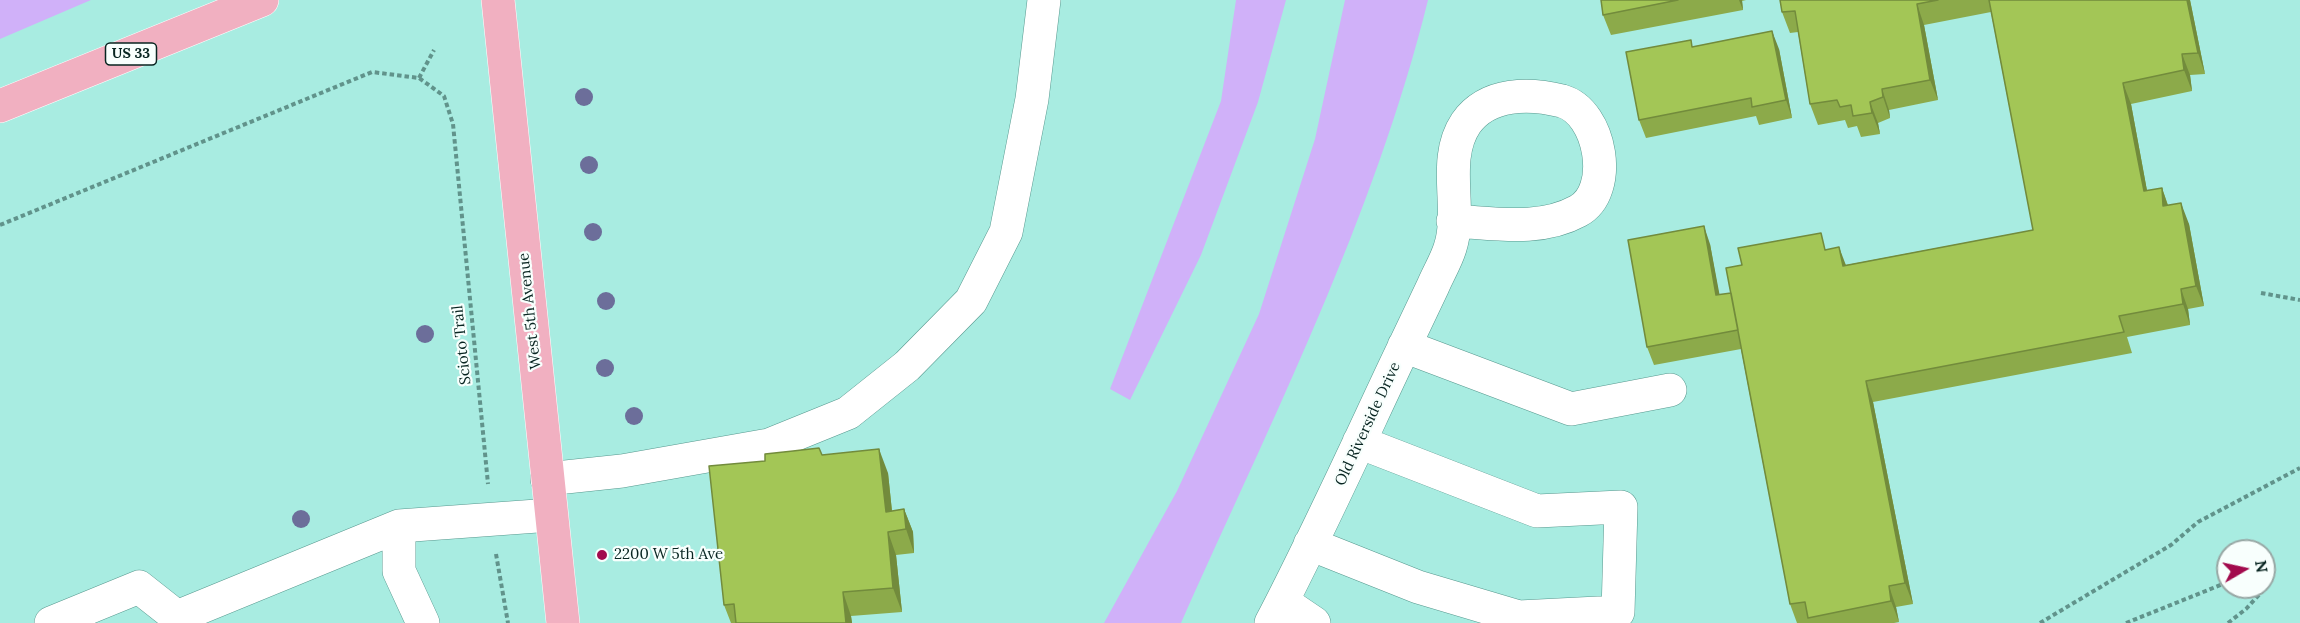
<!DOCTYPE html>
<style>
body{margin:0}
#map{position:relative;width:2300px;height:623px;overflow:hidden;background:#a8ece1;font-family:Lora,serif}
canvas{display:block}
.north{position:absolute;left:2216px;top:539px;width:60px;height:60px;box-sizing:border-box;background:#f8fffd;border:2px solid #98a8a5;border-radius:50%;rotate:81deg;font-size:16px;font-weight:700;line-height:24px;text-align:center;color:#082521}
.north::after{content:'';display:block;margin:auto;width:21px;height:27px;background:#a20b4d;clip-path:polygon(50% 0,100% 100%,50% 72%,0 100%)}
</style>
<div id="map">
<canvas width="2300" height="623"></canvas>
<div class="north">N</div>
</div>
<script>
const context = document.querySelector('canvas').getContext('2d');
context.lineJoin = 'round';
function paint(path, color) { context.fillStyle = color; context.fill(path, 'evenodd'); }
function trace(path, color, width, dash) { context.strokeStyle = color; context.lineWidth = width; context.lineCap = dash ? 'butt' : 'round'; context.setLineDash(dash || []); context.stroke(path); }
function label(font, color, halo, rows, align = 'center') {
  context.font = font + ' Lora,serif'; context.lineWidth = 4.5; context.setLineDash([]); context.textBaseline = 'middle'; context.strokeStyle = halo; context.fillStyle = color; for (const [text, x, y, turn = 0] of rows) {
    context.save(); context.translate(x, y); context.rotate((+turn || 0) * Math.PI / 180); context.textAlign = isNaN(turn) ? turn : align; if (halo) context.strokeText(text, 0, 0); context.fillText(text, 0, 0); context.restore();
  }
}
paint(new Path2D(`
 M0,0H91L0,39Z
 M1236,0H1286L1258,102L1201,255L1130,400L1110,389L1221,101Z
 M1345,0H1428C1374,218 1272,419 1181,623H1104L1177,491L1259,314L1315,139Z`), '#d0b1f9');
const minor = new Path2D(`
 M1404,346L1571,409L1670,390
 M547,479L622,471L769,445L848,413L907,366L971,301L1006,232L1032,99L1044,0
 M399,526V571L423,623
 M1310,544L1418,587L1519,617L1618,612L1621,507L1537,511L1359,442
 M1283,602L1314,623
 M51,623L139,587L177,617L399,526L551,515
 M1271,623C1315,539 1354,453 1394,368C1407,341 1420,313 1433,286C1438,274 1446,261 1450,248C1463,209 1441,160 1466,123C1488,92 1530,93 1562,101C1601,112 1615,191 1578,211C1540,232 1494,223 1453,221`);
const major = new Path2D(`
 M498,0L563,623
 M0,106L262,0`);
trace(minor, '#56988e', 34);
trace(major, '#fff', 34);
trace(new Path2D(`
 M419,78L434,50
 M0,225L372,72L419,78L444,96L453,124L488,484
 M2261,293L2300,300
 M496,554L508,623
 M2040,623L2171,545L2198,522L2300,468
 M2126,623L2228,582
 M2228,623L2246,609L2267,586L2264,578`), '#61938b', 4, [4.5, 3]);
trace(minor, '#fff', 33);
trace(major, '#f1b0c1', 33);
context.fillStyle = '#6c6e9a';
for (const [x, y] of [
 [584,97],
 [589,165],
 [593,232],
 [606,301],
 [425,334],
 [605,368],
 [634,416],
 [301,519]
]) { context.beginPath(); context.arc(x, y, 9, 0, 2 * Math.PI); context.fill(); }
paint(new Path2D(`
 M1601,0H1746L1742,1L1743,10L1611,35L1603,15Z
 M1780,0H2190L2205,74L2190,75L2192,91L2131,104L2147,191L2162,188L2168,205L2189,224L2204,306L2188,309L2190,325L2127,337L2132,353L1873,402L1913,604L1896,607L1899,622L1894,623H1797L1790,604L1741,349L1654,365L1647,347L1710,244L1719,295L1731,293L1827,250L1846,265L2033,230L1991,12L1924,25L1938,100L1889,110L1890,118L1878,123L1880,134L1861,137L1857,126L1848,128L1845,120L1818,125L1810,104L1798,32L1790,33L1782,12Z
 M1693,46L1779,49L1792,118L1759,125L1756,116L1646,138L1639,120Z
 M822,455L888,473L892,511L904,509L913,532L914,553L896,555L902,612L851,616L852,623H731L724,605Z`), '#8caa4a');
paint(new Path2D(`
 M1739,0H1742L1743,10Z
 M2187,0H2190L2205,74L2198,53Z
 M1917,4L1924,25L1938,100L1930,80Z
 M1772,31L1779,49L1792,118L1786,100Z
 M2182,54L2190,75L2192,91L2184,70Z
 M2123,83L2131,104L2151,212L2144,191Z
 M1882,89L1889,110L1890,118L1883,97Z
 M1870,102L1878,123L1880,134L1872,113Z
 M2162,188L2169,209L2163,206Z
 M2181,203L2189,224L2204,306L2196,286Z
 M1704,226L1710,244L1723,313L1716,295Z
 M1839,247L1847,268L1843,266Z
 M2181,289L2188,309L2190,325L2183,304Z
 M1866,381L1873,402L1913,604L1905,583Z
 M879,449L888,473L894,531L886,512Z
 M904,509L913,532L914,553L906,529Z
 M888,532L896,555L902,612L893,588Z
 M1889,586L1896,607L1899,622L1891,601Z
 M843,592L851,616L852,623H846Z`), '#728b3c');
const building = new Path2D(`
 M1601,0H1678L1603,15Z
 M1780,0H1938L1917,4L1930,80L1882,89L1883,97L1870,102L1872,113L1853,116L1851,105L1840,107L1837,100L1810,104L1795,11L1782,12Z
 M1989,0H2187L2198,53L2182,54L2184,70L2123,83L2144,191L2162,188L2163,206L2181,203L2196,286L2181,289L2183,304L2119,316L2124,332L1866,381L1905,583L1889,586L1891,601L1808,618L1805,602L1790,604L1726,268L1742,265L1738,248L1821,233L1825,250L1839,247L1843,266L2033,230Z
 M1772,31L1786,100L1752,107L1751,98L1639,120L1626,52L1691,40L1692,47Z
 M1704,226L1716,295L1731,293L1738,330L1647,347L1628,240Z
 M819,448L822,455L879,449L886,512L904,509L906,529L888,532L893,588L843,592L846,623H736L734,604L724,605L709,466L765,461V454L793,451Z`);
paint(building, '#a3c656');
trace(building, '#728b3c', 1.5);
for (const [x, y, r, color] of [
 [602,555,6,"#a20b4d"]
]) { const dot = new Path2D(); dot.arc(x, y, r, 0, 2 * Math.PI); context.fillStyle = color; context.fill(dot); trace(dot, '#f8fffd', 2); }
for (const [x, y, w] of [
 [131,54,51]
]) { const box = new Path2D(); box.roundRect(x - w / 2, y - 11, w, 22, 4.5); context.fillStyle = '#f8fffd'; context.fill(box); trace(box, '#082521', 1.5); }
label('bold 14px', '#082521', null, [
 ["US 33",131,54]
]);
label('15px', '#082521', '#f8fffd', [
 ["West 5th Avenue",530,311,-96],
 ["Scioto Trail",462,345,-96],
 ["Old Riverside Drive",1368,424,-65]
]);
label('15px', '#082521', '#f8fffd', [
 ["2200 W 5th Ave",614,555]
], 'left');
</script>
